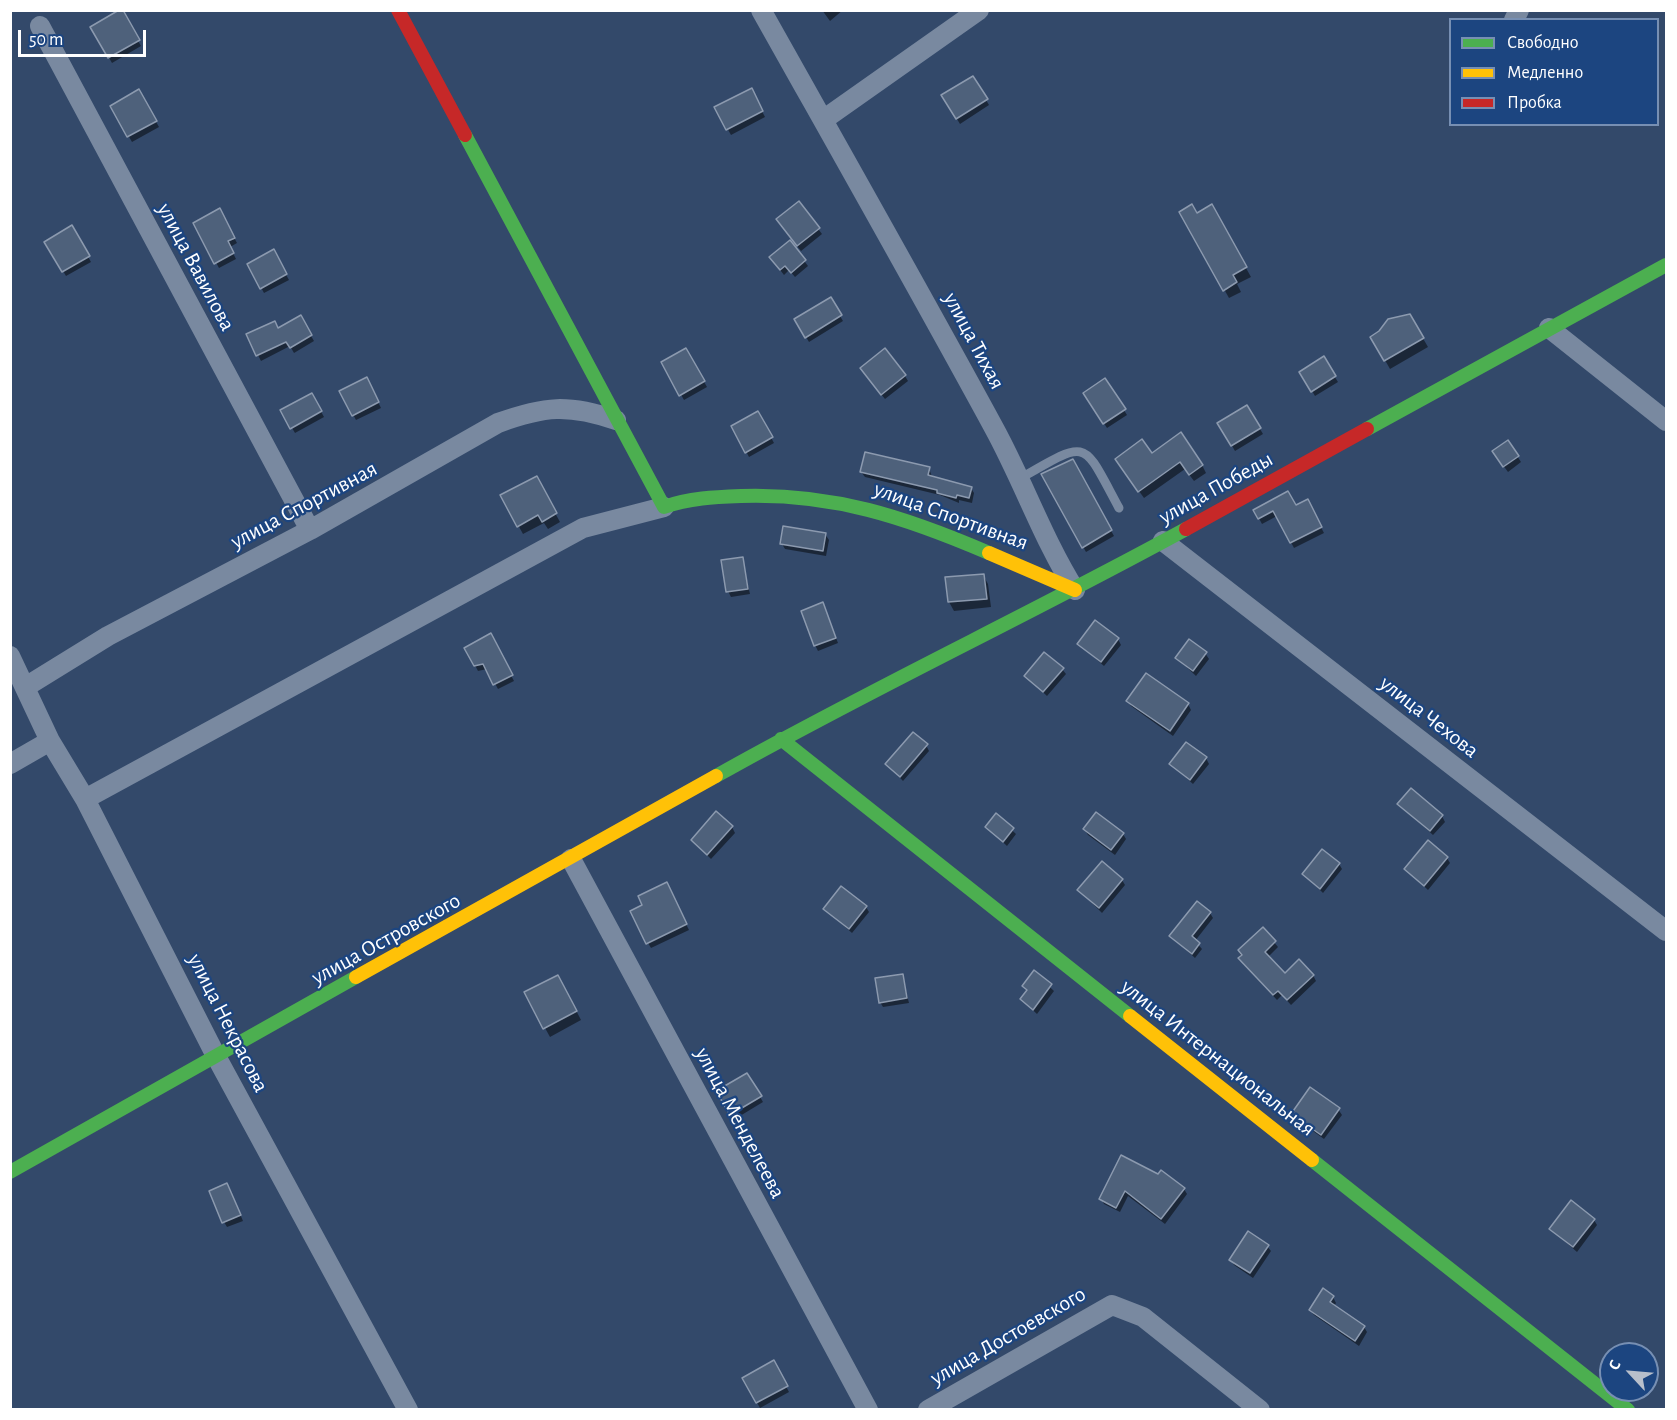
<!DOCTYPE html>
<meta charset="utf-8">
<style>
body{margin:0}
#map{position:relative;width:1677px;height:1420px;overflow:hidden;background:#33496a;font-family:"Alegreya Sans",sans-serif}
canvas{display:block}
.frame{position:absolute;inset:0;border:12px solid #fff;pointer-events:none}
.legend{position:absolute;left:1449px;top:18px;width:210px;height:108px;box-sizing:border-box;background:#1c4580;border:2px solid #778fb3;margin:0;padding:8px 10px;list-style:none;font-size:18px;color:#fff}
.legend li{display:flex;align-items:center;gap:12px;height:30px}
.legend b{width:30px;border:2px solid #778fb3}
.north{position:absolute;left:1599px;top:1342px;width:60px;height:60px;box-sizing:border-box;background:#1c4580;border:2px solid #778fb3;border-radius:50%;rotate:296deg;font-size:16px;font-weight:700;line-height:24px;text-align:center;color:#fff}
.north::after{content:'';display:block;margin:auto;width:21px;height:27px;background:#b8bfcb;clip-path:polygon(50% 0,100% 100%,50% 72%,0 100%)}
.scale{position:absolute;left:18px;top:30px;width:128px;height:27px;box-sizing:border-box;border:3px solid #fff;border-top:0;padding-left:8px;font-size:18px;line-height:21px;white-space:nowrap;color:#fff;-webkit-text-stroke:4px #1c4580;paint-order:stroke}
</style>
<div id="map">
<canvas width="1677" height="1420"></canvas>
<div class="frame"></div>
<ul class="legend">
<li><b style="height:8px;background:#4caf50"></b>Свободно</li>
<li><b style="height:8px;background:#ffc107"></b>Медленно</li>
<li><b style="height:8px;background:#c62828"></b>Пробка</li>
</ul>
<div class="north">С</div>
<div class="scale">50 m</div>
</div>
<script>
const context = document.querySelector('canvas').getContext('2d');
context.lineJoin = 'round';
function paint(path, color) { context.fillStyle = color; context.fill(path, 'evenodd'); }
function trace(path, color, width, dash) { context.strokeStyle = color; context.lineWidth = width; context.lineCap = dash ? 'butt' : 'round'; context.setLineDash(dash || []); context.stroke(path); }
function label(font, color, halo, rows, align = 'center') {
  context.font = font + ' "Alegreya Sans",sans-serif'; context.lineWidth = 4.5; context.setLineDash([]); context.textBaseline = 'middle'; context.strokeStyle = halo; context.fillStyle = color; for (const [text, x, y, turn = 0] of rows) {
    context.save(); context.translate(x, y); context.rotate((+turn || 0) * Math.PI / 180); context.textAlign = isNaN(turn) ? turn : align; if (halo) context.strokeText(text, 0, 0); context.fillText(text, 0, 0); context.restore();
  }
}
paint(new Path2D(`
 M822,10H843L830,21Z
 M121,11L141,46L112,63L92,28Z
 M973,78L989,105L960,124L943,96Z
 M751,90L765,117L731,135L716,108Z
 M139,91L159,127L132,142L112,107Z
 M799,203L822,234L801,251L781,225Z
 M1212,207L1251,277L1237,284L1241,292L1229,298L1181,212L1197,215Z
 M219,210L237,243L230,247L236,259L219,268L195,223Z
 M72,227L91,262L66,276L46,242Z
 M790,242L808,266L795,277L789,270L784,275L774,262Z
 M273,251L289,280L264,293L249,265Z
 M830,299L843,321L809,342L796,320Z
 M1410,316L1428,347L1390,369L1372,337Z
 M300,317L314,341L294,353L290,346L261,361L258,355L278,330Z
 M686,350L707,387L684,400L663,363Z
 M1323,358L1338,382L1315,396L1301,372Z
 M865,374L905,376L908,381L885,399Z
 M1105,380L1127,415L1107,428L1085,393Z
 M369,384L381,408L356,420L341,392Z
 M312,395L324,417L295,433L282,411Z
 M1247,407L1263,434L1235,451L1219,423Z
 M758,413L774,443L749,457L733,426Z
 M1508,442L1521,462L1508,472L1497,457Z
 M1152,455L1202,465L1206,473L1194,481L1185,469L1144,498L1121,466Z
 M1072,461L1114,536L1086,552L1043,475Z
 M929,468L932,477L971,488L974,493L972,503L959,500V503L940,495L865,477L861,472Z
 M536,478L560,522L548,529L544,523L523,534L502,496Z
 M1307,501L1324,533L1294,548L1277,516L1262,524L1255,511L1296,507Z
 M825,534L829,540L826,556L785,549L782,544Z
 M742,559L750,594L731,597L728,591Z
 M983,575L988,584L991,607L954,611L949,602L947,579Z
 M823,604L838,643L818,651L815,645Z
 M490,635L514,681L498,689L487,669L478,671L466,648Z
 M1118,639L1121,645L1104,666L1079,644Z
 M1205,653L1209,659L1196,676L1177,658Z
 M1062,669L1066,674L1047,696L1026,676Z
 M1128,701L1188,704L1191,710L1173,736L1131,706Z
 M926,745L929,751L903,781L887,764Z
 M1206,758L1209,764L1193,784L1171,764Z
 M1399,804L1442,816L1445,822L1433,835Z
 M996,815L1016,834L1007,846L987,827Z
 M732,827L735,833L711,859L692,840Z
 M1084,829L1123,834L1126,839L1115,855L1088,835Z
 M1447,858L1450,863L1428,890L1406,869Z
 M1339,864L1342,869L1323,893L1304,874Z
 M1122,880L1125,885L1102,913L1079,890Z
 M669,890L689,930L651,948L648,943L644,906Z
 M866,907L869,912L852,933L825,909Z
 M1210,913L1213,918L1195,941L1202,949L1195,958L1171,936Z
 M1263,929L1278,947L1268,957L1285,975H1313L1316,981L1291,1005L1282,995L1277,1000L1243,964L1239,951Z
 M1035,973L1054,991L1037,1014L1021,999L1027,992L1024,986Z
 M902,975L909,1003L883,1007L880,1002Z
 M563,985L581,1020L550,1037L545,1028Z
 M747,1075L763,1102L735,1119L718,1092Z
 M1338,1109L1342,1115L1324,1139L1296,1119L1293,1114Z
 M1122,1157L1184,1189L1187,1194L1165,1224L1128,1196L1120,1212L1104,1204L1101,1199Z
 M230,1190L243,1221L227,1227L224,1222Z
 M1594,1220L1597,1225L1577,1252L1551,1229Z
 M1267,1246L1271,1251L1253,1278L1234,1265L1231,1260Z
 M1333,1297L1336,1303L1334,1306L1364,1327L1367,1332L1359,1346L1314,1315L1310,1310Z
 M773,1362L789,1392L760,1408L744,1379Z`), '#0007');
const building = new Path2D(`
 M119,10H123L140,40L108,58L90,27Z
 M973,76L988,99L956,119L941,95Z
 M752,88L763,111L726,130L714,107Z
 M139,89L157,121L127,137L110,106Z
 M799,201L820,228L797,246L776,219Z
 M1192,204L1197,213L1212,204L1247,267L1233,275L1237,282L1223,291L1179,212Z
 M220,208L235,238L228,241L234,253L214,264L193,223Z
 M72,225L90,256L62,272L44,242Z
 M790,240L806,260L791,273L785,266L780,270L769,257Z
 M274,249L287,274L260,289L247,264Z
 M831,297L842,315L805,338L794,319Z
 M1410,314L1424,338L1384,361L1370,337L1379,331L1388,319Z
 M301,315L312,335L290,348L286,342L256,356L246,334L275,321L278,328Z
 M686,348L705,381L679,396L661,362Z
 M885,348L906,375L881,395L860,368Z
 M1324,356L1336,376L1311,392L1299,372Z
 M367,377L379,402L352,416L339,391Z
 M1105,378L1126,409L1103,424L1083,393Z
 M312,393L322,411L290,429L280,410Z
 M1247,405L1261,428L1231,446L1217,423Z
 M758,411L773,437L745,453L731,426Z
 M1181,432L1203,465L1189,475L1180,462L1138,492L1115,459L1142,439L1152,453Z
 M1508,440L1519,456L1503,467L1492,451Z
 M865,452L930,467L928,475L972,487L969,498L957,495L956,498L937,493V490L860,472Z
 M1073,459L1112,530L1082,548L1041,474Z
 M537,476L557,513L542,522L538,515L517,527L500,495Z
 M1288,491L1296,505L1308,499L1322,527L1290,543L1273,511L1258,519L1253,510Z
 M783,526L826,533L823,551L780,544Z
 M743,557L748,589L726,592L721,560Z
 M984,574L987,599L948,602L945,577Z
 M823,602L836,638L814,646L801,611Z
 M1095,620L1119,638L1101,662L1077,644Z
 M491,633L513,675L493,685L483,664L474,666L464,648Z
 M1189,639L1207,652L1193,671L1175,658Z
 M1044,652L1064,668L1043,692L1024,676Z
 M1146,673L1189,703L1170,731L1126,701Z
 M913,732L928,744L900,777L885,764Z
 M1186,742L1207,757L1190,780L1169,764Z
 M1411,788L1443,815L1430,831L1397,804Z
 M716,811L733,826L707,855L691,840Z
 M1096,812L1124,833L1111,850L1083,829Z
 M996,813L1014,828L1003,842L985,827Z
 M1428,840L1448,857L1424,886L1404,869Z
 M1322,849L1340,863L1320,889L1302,874Z
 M1102,861L1123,879L1099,908L1077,890Z
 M667,882L687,924L646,944L630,911L642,905L638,896Z
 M841,886L867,906L849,929L823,909Z
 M1197,901L1211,912L1192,936L1200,943L1192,954L1169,936Z
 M1263,927L1276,941L1265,952L1285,973L1299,959L1314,975L1287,1000L1278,991L1273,995L1238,958L1242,955L1238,950Z
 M1034,970L1052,984L1033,1010L1020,999L1027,990L1022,986Z
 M903,974L907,998L879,1003L875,978Z
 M558,975L577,1011L543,1029L524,992Z
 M747,1073L762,1096L730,1115L716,1091Z
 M1310,1087L1340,1108L1321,1135L1291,1114Z
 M1121,1155L1158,1174L1161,1170L1185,1188L1161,1219L1125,1191L1116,1208L1099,1199Z
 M227,1183L241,1215L222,1223L209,1191Z
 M1571,1200L1595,1219L1573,1247L1549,1229Z
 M1248,1231L1269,1245L1250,1273L1229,1260Z
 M1323,1288L1334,1296L1330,1302L1365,1326L1355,1341L1309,1310Z
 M774,1360L788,1386L756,1403L742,1378Z`);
paint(building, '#4e617b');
trace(building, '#8c9aaf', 1.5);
trace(new Path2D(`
 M1021,478C1090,438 1082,440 1119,508`), '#7989a0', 9);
trace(new Path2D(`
 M761,10C839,149 918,288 994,428C1023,481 1043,539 1075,590
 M1514,20L1519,10
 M40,26L310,530
 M823,120L979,10
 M1549,328L1666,421
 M1163,541L1666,931
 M10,656L50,741L85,799L217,1058L408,1410
 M27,686L108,636L310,530L498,423C545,406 568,404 616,420
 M10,764L50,741
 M85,799L583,528L664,507
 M571,859L868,1410
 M928,1410L1112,1305L1143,1317L1260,1410`), '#7989a0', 20);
trace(new Path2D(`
 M465,135L664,507C689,498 715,497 741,496C833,493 905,517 989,553
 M1367,429L1666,265
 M781,739L1130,1016
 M716,776C870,689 1031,614 1186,529
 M1312,1160L1628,1410
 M10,1172L356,977`), '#4caf50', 14);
trace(new Path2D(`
 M989,553L1075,590
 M356,977L716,776
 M1130,1016L1312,1160`), '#ffc107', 14);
trace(new Path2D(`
 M398,10L465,135
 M1186,529L1367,429`), '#c62828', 14);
label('22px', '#fff', '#1c4580', [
 ["улица Вавилова",196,267,62],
 ["улица Тихая",974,341,62],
 ["улица Победы",1216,488,-29],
 ["улица Спортивная",304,505,-28],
 ["улица Спортивная",951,516,20],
 ["улица Чехова",1429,717,38],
 ["улица Островского",386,939,-29],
 ["улица Некрасова",228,1023,63],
 ["улица Интернациональная",1218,1058,38],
 ["улица Менделеева",740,1123,62],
 ["улица Достоевского",1008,1336,-30]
]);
</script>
